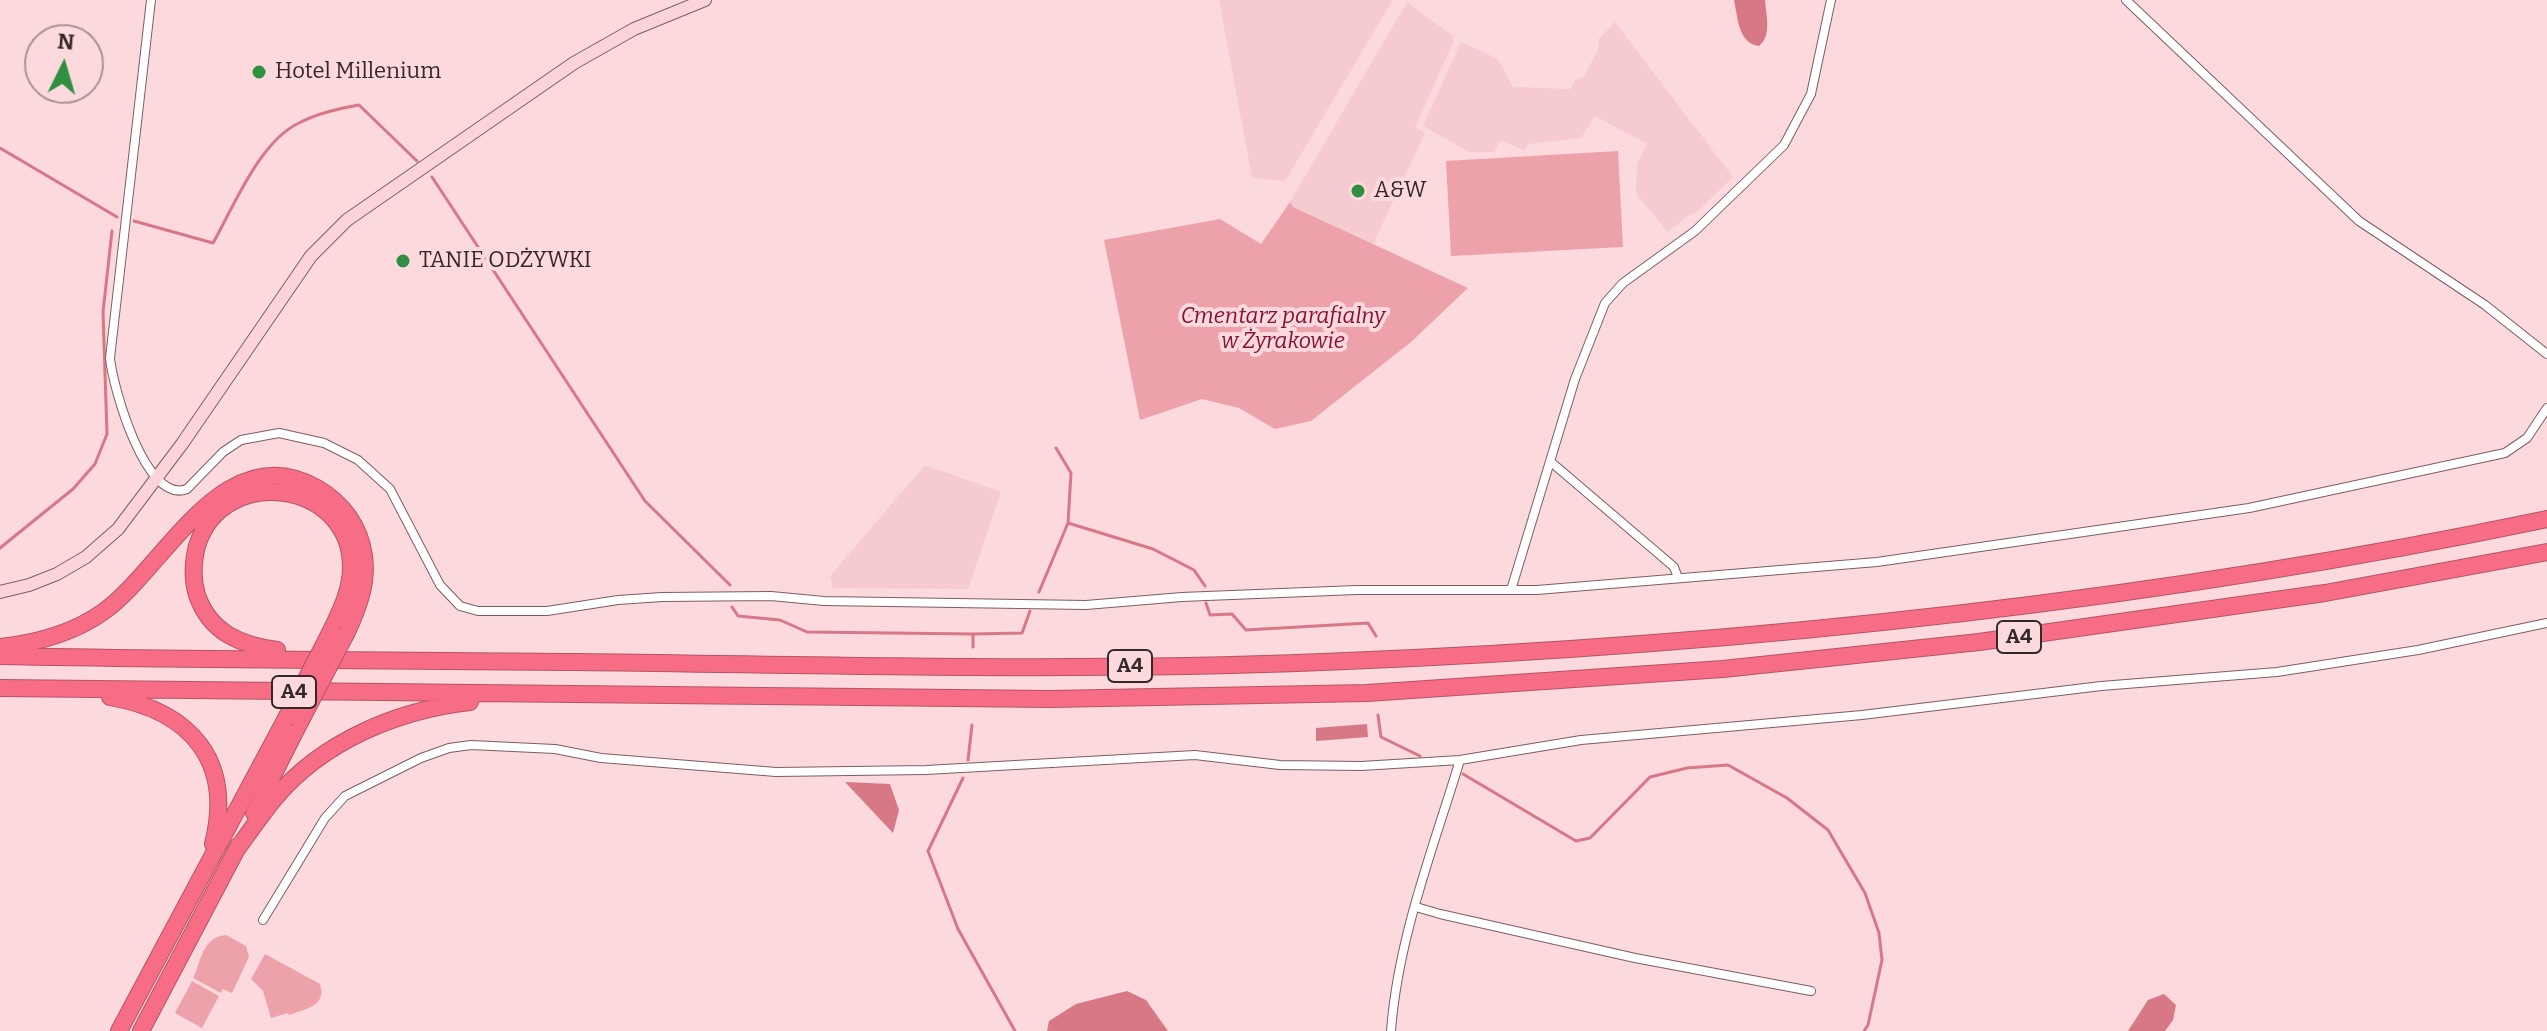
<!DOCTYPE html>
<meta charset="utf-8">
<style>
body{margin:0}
#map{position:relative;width:2547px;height:1031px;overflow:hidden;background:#fcd9dc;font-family:Bitter,serif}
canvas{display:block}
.north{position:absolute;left:24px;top:24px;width:80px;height:80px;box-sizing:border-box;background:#fcd9dc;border:2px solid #ac9294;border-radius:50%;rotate:5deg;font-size:22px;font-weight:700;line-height:32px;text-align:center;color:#352829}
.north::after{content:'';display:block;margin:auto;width:28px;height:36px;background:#318f41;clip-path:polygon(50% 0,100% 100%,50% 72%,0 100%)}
</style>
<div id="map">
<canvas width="2547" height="1031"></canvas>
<div class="north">N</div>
</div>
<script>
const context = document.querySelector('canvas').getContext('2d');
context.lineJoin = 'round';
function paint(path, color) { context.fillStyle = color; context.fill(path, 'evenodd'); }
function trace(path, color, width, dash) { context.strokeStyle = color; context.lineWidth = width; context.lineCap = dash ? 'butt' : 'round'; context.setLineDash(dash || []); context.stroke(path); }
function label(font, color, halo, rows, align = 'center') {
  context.font = font + ' Bitter,serif'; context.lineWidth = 8; context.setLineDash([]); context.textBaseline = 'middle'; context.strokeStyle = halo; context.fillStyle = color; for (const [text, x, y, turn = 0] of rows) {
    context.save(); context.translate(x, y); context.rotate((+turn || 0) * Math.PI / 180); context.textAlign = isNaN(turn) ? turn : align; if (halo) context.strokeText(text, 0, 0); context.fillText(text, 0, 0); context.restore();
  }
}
paint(new Path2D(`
 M1219,0H1393L1285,181L1252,178Z
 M1407,2L1453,36V43L1415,127L1425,133L1373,244L1293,207L1290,202Z
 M1615,22L1733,177L1697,212L1686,217L1668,232L1636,194L1637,164L1647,144L1595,116L1581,138L1528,144L1525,151L1501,140L1494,152H1469L1423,126L1461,42L1498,59L1513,87L1571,89L1575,80L1584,76L1599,48L1598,40Z
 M925,465L1001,492L968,589L833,588L830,576Z`), '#f6cbcf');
paint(new Path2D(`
 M1618,151L1623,247L1451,256L1446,161Z
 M1290,202L1293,207L1468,288L1411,342L1311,421L1275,429L1239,408L1202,399L1140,420L1104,240L1220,219L1261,244Z
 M226,935L246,946L249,957L232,993L223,989L221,993L193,978C201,962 202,937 226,935Z
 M265,954L320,984C327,1006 306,1009 289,1015L288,1013L271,1018L263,991L251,979Z
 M192,981L219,996L202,1028L175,1013Z`), '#eda2ab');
paint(new Path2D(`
 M1734,0H1765C1766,15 1772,36 1759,46C1738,43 1738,18 1734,0Z
 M1367,724L1368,737L1316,741V728Z
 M845,782L890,784L899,810L893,833Z
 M1127,991L1146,1000L1168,1031H1047L1049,1021L1076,1004Z
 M2164,994L2176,1005L2173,1020L2165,1031H2128L2148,1000Z`), '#d87785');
trace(new Path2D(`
 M0,148L117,217
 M432,177L645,501L730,585
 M134,221L213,243C234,206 260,141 299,123C318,113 338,109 359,105L417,161
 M1068,523L1153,549L1194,570L1205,586
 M0,548L73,489L95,464L107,434L103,312L112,231
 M1039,592L1068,523L1071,473L1056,448
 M1206,603L1210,615L1232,614L1246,630L1368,623L1376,636
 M732,607L738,616L780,620L807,632L973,634
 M973,647V634L1022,633L1030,611
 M1378,715L1381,737L1420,756
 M968,760L972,725
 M1463,774L1576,841L1590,838L1650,777L1687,768L1728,765L1787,798L1828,830L1865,893L1879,933L1882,960L1868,1025L1864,1031
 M963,778L928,851L958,929L1015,1031`), '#d87785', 3);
const street = new Path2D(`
 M151,0L110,358C113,388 146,505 187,489L223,452L241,440L279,433L324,443L358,460L390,489L440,585L460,606L478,611H547L618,600L662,597L771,596L824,601L1086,605L1182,597L1356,590H1537L1877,562L2249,508L2505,453L2527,438L2547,408
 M2126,0L2359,221L2485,305L2547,354
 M1551,462L1674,567L1678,578
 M1511,590L1575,379L1605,303L1623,283L1695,231L1784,145L1811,94L1831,0
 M1416,907L1440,914L1635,958L1811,991
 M263,920L325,818L345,796L421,758L449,748L471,745L555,749L601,758L776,772L926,770L1195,755L1280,765L1361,766L1460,760L1581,740L1862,715L2101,686L2277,672L2418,650L2547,623
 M1391,1031C1398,938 1433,849 1460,760`);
const secondary = new Path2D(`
 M0,592L29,585L57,574L86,557L118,529L182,444L311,256L347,220L574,63L634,29L705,0`);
const highway = new Path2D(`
 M0,647C37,643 72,634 103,612C165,568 223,435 317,488C343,503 360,527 364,556C368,583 358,608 347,632
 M277,650C241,645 210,633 197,595C192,579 193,562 197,546C222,463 351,480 351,567C351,590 341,610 331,631
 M0,656C193,660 385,660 578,662C826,665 1075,672 1323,662C1733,646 2145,603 2547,519
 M0,688L1050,699L1367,693L1723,669L1979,642L2325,593L2547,552
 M110,697C191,711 234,761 213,844
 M254,813L300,722
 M235,852C248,834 261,815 275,798C323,741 398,710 470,702
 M119,1031L284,722
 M141,1031L239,845`);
trace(street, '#7c5e61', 10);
trace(secondary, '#7c5e61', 14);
trace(highway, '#b35565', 18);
trace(street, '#fff', 8);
trace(secondary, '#fdd3da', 12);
trace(highway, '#f76d85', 16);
const highwayBridge = new Path2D(`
 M284,722L331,631
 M300,722L347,632`);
trace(highwayBridge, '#b35565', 18, []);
trace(highwayBridge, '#f76d85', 16);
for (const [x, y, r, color] of [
 [259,72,8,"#318f41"],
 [1358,191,8,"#318f41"],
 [403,261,8,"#318f41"]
]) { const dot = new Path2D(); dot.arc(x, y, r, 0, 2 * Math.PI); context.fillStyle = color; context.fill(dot); trace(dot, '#fcd9dc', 3); }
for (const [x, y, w] of [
 [2019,637,44],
 [1130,666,44],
 [294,692,44]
]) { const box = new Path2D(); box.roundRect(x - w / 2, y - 16, w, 32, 6); context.fillStyle = '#fcd9dc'; context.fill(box); trace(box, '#352829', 2); }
label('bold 20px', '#352829', null, [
 ["A4",2019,637],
 ["A4",1130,666],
 ["A4",294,692]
]);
label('22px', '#352829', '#fcd9dc', [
 ["Hotel Millenium",275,72],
 ["A&W",1374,191],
 ["TANIE ODŻYWKI",419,261]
], 'left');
label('italic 22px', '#881034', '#fcd9dc', [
 ["Cmentarz parafialny",1283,317],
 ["w Żyrakowie",1283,342]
]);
</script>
